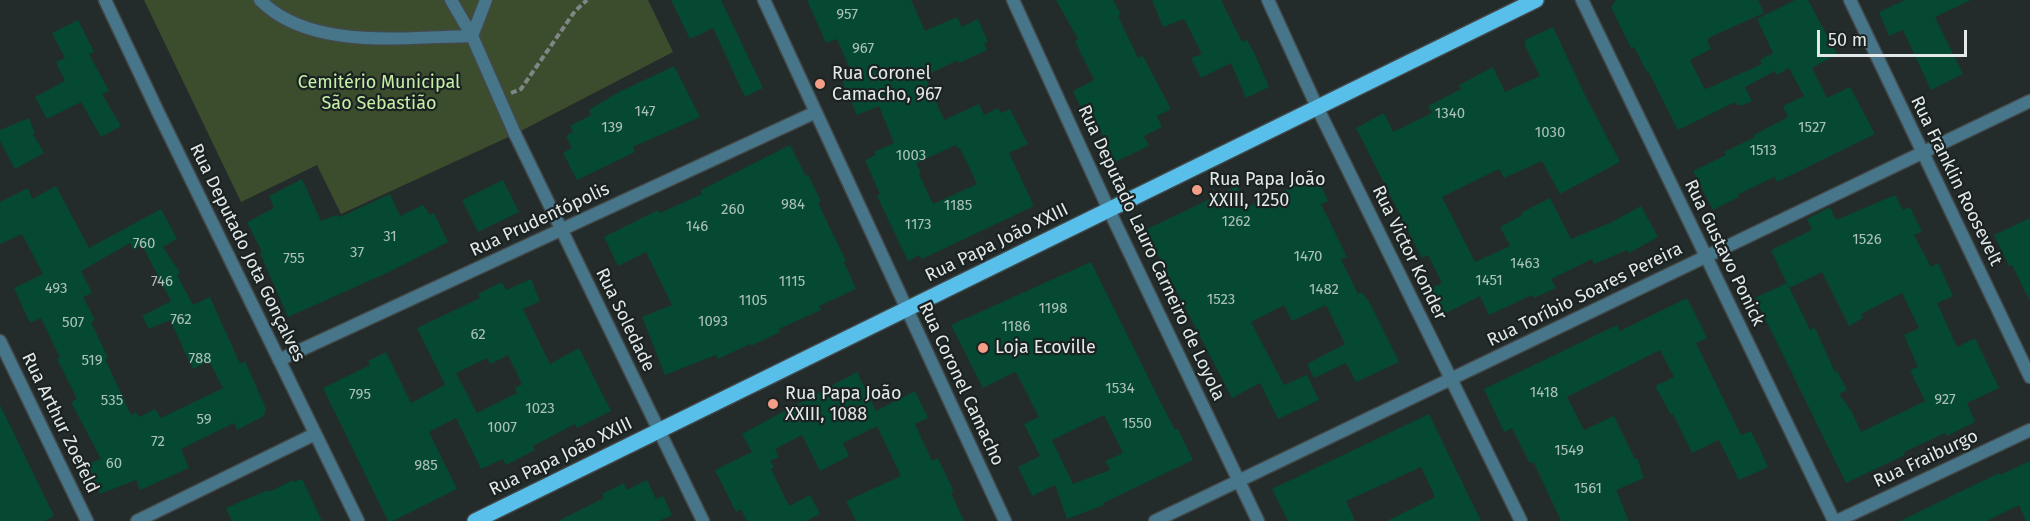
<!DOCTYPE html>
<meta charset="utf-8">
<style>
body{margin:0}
#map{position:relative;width:2030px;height:521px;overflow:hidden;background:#242b2b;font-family:"Fira Sans",sans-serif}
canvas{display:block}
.scale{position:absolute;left:1817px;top:30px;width:150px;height:27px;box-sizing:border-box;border:3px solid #e3e8e8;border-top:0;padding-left:8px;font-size:18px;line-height:21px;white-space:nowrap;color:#e3e8e8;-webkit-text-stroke:4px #1a2222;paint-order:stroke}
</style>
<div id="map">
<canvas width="2030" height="521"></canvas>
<div class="scale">50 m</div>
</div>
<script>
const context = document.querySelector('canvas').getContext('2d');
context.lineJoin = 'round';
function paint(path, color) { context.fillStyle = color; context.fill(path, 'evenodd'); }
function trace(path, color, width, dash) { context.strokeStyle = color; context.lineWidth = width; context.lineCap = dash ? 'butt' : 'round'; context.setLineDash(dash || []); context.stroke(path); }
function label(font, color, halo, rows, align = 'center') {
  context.font = font + ' "Fira Sans",sans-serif'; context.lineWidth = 4.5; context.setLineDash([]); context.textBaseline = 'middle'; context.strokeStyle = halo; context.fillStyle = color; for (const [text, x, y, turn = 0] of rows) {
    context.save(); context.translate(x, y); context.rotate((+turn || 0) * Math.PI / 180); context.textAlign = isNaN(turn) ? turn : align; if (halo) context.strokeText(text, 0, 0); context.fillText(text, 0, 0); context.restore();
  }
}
paint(new Path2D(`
 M144,0H648L673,52L515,134L341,214L317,165L241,202Z`), '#3c4d2e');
paint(new Path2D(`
 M671,0H721L763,88L745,97L713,28L690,39Z
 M807,0H911L925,31L957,17L962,27L978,19L988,42L984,43L987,50L959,63L958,60L925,76L944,120L979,104L984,115L998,108L1001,113L1010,109L1028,144L1009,153L1034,206L922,259L919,255L908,261L877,196L880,194L865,160L876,155L874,152L894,143L879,106L857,115L842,81L853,76L837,39L826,43ZM956,145L958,149L960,148L977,184L933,204L919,174L921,173L916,163Z
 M1056,0H1113L1121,14L1118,16L1138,58L1143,56L1171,109L1157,116L1162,127L1144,136L1149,146L1115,162L1088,104L1081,108L1073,91L1094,80L1075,41L1078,39Z
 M1152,0H1221L1242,42L1247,40L1254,52L1269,87L1246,98L1231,63L1201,78L1191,58L1202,54L1184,19L1163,27Z
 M1616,0H1758L1764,13L1708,38L1709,40L1707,41L1711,49L1690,60L1704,88L1706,89L1762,64L1760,60L1773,53L1757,19L1795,0H1808L1837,54L1812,68L1827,98L1850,87L1875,134L1777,182L1774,177L1737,195L1739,197L1713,210L1693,171L1726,155L1724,152L1755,137L1754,135L1788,117L1783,106L1804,96L1789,68L1777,75L1775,71L1745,87L1752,101L1743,105H1737L1735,102L1678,130L1648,71L1647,72L1634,47L1631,48L1611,7Z
 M1905,0H1971L1935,17L1963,74L1931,90L1903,30L1889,36L1879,12Z
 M78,20L94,52L89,54L109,91L102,94L121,126L101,137L81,102L47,119L35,97L65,81L56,62L65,58L52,33Z
 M1553,27L1584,93L1620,162L1560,194L1542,161L1504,178L1499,169L1442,197L1475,262L1510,246L1500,227L1522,215L1521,213L1550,198L1571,239L1612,222L1641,206L1658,237L1629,253L1627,250L1594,264L1592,259L1551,279L1556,288L1534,298L1532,295L1489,315L1480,296L1444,314L1431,288L1442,283L1428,255L1422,258L1356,128L1384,113L1393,132L1432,113L1428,106L1461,89L1459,85L1493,67L1505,92L1540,76L1524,44H1526L1525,40Z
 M674,66L700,117L633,147L635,152L577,180L563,153L572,148L566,136L573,132L570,126L591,115L589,110L617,93Z
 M29,118L35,133L33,134L44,153L15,169L0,141V130Z
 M790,145L806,176L808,174L821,202L818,203L846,261L844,262L856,289L819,306L821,310L779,329L780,332L751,346L750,344L718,359L716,355L665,375L642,317L672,305L646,252L618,266L604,237L658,210L660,213L702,194L701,190Z
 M1317,176L1328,201L1321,204L1347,257L1341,259L1358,294L1362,292L1367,300L1368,299L1399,362L1356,382L1346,363L1314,378L1307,364L1345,344L1326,305L1292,321L1284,305L1251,322L1284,385L1307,375L1319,400L1278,419L1260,383L1232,398L1145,230L1237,186L1247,207Z
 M302,179L321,221L336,215L340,217L390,194L400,216L423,205L430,215L434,213L448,242L389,272L288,317L260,253L262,252L247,222L274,208L269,196Z
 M503,180L519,212L478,232L462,200Z
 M56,186L89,248L161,209L177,239L163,247L180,273L177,275L193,305L210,297L240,364L245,361L266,409L264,416L237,430L234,423L181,449L189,468L140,490L136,480L100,494L86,465L101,459L71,402L77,399L57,359L60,358L41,318L30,323L14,288L43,274L22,234L0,244V202L28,188L32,199ZM130,243L133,250L142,245L171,301L142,316L149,329L170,320L193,369L209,361L223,388L161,418L155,409L139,417L136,412L131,415L105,359L108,358L91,322L95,320L83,297L92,293L81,271Z
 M1895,195L1903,210L1910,207L1922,232L1914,235L1931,267L1938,263L1953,296L1937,303L1957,347L1975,338L1999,388L1967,403L1975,422L1947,436L1945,433L1904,452L1905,455L1846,483L1755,298L1787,283L1810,330L1815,328L1835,372L1837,371L1847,390L1839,394L1852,412L1861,432L1925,401L1910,370L1918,367L1904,335L1919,328L1902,293L1861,314L1863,318L1849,326L1822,272L1789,288L1771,250L1812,230L1807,219L1830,207L1836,220Z
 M2030,218V301L2012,265L2009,266L1994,235Z
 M1091,262L1160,401L1175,430L1178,429L1193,460L1103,503L1104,505L1067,519L1055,485L1032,496L1018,467L1040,456L1024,424L1039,417L1017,374L1015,372L983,388L951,325ZM1104,415L1123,453L1105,461L1110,470L1073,484L1052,440Z
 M531,279L540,301L523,309L550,364L579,348L611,411L577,428L575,424L533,446L535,450L506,465L503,459L481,469L456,418L429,432L457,489L393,521H388L323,388L370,365L368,361L386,352L411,403L443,386L445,384L417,328L480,298L478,294L502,282L506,290ZM508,355L522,384L515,388L517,393L477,413L456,373L487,358L490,364Z
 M1687,298L1707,338L1696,343L1741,435L1751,431L1768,467L1739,480L1719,440L1692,453L1673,414L1671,415L1655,386L1674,377L1660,350L1567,397L1584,430L1614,416L1635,459L1637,458L1644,478L1616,490L1629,521H1561L1534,463L1529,462L1512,428L1504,432L1484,389L1617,325L1620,331Z
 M857,372L876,411L915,391L928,418L915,424L932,461L938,458L954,492L951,493L964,521H856L846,501L901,476L877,426L843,443L849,456L820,471L802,435L775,449L779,457L770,461L774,467L771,469L789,506L810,495L820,514L806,521H747L741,509L736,512L715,470L752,452L742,434Z
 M0,405L54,516L45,521H0Z
 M1429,414L1481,521H1387L1435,497L1421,467L1346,501L1355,521H1288L1272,489Z
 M2030,461V521H2026L2019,505L1987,521H1900L1999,473L2000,475Z
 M302,479L322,521H232L226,508L268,490L269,492L293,480L294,482Z
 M647,480L656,499L663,496L672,515L659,521H558L604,498L602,494L624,483L627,490Z`), '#054933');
const service = new Path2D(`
 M260,0C310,51 406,37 472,36
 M451,0L472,36L515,134
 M472,36L486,0`);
const minor = new Path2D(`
 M105,0L159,114L358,521
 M764,0L1005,521
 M1013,0L1109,210L1258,521
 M1268,0L1317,107L1521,521
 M1582,0L1834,521
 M1850,0L2030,377
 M515,134L703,521
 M0,341L87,521
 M279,360L816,112
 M137,521L315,434
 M1155,521L2030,101
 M1837,521L2030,430`);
const primary = new Path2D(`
 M475,521L1536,0`);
trace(service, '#434949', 15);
trace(minor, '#434949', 15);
trace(primary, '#434949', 18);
trace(new Path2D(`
 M511,93L521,89L575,11L587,0`), '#808686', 4, [6, 3]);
trace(service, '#47758a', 12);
trace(minor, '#47758a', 12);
trace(primary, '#58bfeb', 15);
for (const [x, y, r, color] of [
 [820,84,6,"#f49e88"],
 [1197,190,6,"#f49e88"],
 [983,348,6,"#f49e88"],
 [773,404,6,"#f49e88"]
]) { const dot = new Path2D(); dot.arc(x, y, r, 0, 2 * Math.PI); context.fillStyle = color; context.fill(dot); trace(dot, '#1a2222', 2); }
label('15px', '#acc0bb', null, [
 ["957",847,15],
 ["967",863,49],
 ["147",645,112],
 ["1340",1450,114],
 ["139",612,128],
 ["1527",1812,128],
 ["1030",1550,133],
 ["1513",1763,151],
 ["1003",911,156],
 ["984",793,205],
 ["1185",958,206],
 ["260",733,210],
 ["1262",1236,222],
 ["1173",918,225],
 ["146",697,227],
 ["31",390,237],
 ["1526",1867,240],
 ["760",144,244],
 ["37",357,253],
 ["1470",1308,257],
 ["755",294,259],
 ["1463",1525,264],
 ["1451",1489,281],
 ["746",162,282],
 ["1115",792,282],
 ["493",56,289],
 ["1482",1324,290],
 ["1523",1221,300],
 ["1105",753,301],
 ["1198",1053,309],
 ["762",181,320],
 ["1093",713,322],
 ["507",73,323],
 ["1186",1016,327],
 ["62",478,335],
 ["788",200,359],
 ["519",92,361],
 ["1534",1120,389],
 ["1418",1544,393],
 ["795",360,395],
 ["927",1945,400],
 ["535",112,401],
 ["1023",540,409],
 ["59",204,420],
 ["1550",1137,424],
 ["1007",502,428],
 ["72",158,442],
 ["1549",1569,451],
 ["60",114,464],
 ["985",426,466],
 ["1561",1588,489]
]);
label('18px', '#e3e8e8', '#1a2222', [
 ["Rua Coronel",832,74],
 ["Camacho, 967",832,95],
 ["Rua Papa João",1209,180],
 ["XXIII, 1250",1209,201],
 ["Loja Ecoville",995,348],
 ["Rua Papa João",785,394],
 ["XXIII, 1088",785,415]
], 'left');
label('18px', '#c7f0a7', '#1a2222', [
 ["Cemitério Municipal",379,83],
 ["São Sebastião",379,104]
]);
label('18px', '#e3e8e8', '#1a2222', [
 ["Rua Franklin Roosevelt",1956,181,64],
 ["Rua Prudentópolis",540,220,-25],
 ["Rua Papa João XXIII",997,243,-26],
 ["Rua Deputado Jota Gonçalves",247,253,64],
 ["Rua Deputado Lauro Carneiro de Loyola",1151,253,65],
 ["Rua Victor Konder",1409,253,64],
 ["Rua Gustavo Ponick",1724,253,64],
 ["Rua Toríbio Soares Pereira",1585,295,-26],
 ["Rua Soledade",625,320,64],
 ["Rua Coronel Camacho",961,384,65],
 ["Rua Arthur Zoefeld",60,423,64],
 ["Rua Papa João XXIII",561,457,-26],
 ["Rua Fraiburgo",1926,459,-25]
]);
</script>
